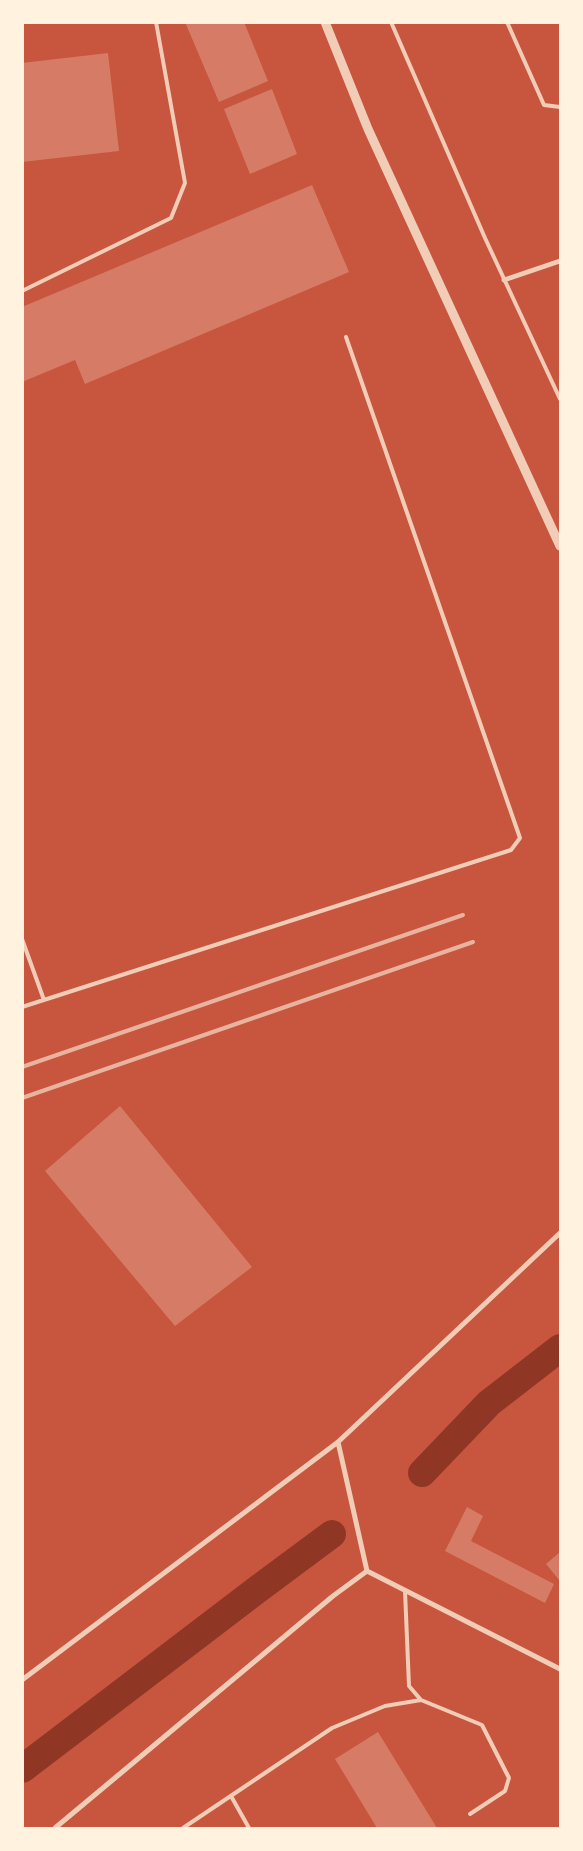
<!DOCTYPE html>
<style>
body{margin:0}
#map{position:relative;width:583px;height:1851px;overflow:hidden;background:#c8553d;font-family:"Times New Roman",serif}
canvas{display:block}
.frame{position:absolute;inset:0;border:24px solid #fff3e0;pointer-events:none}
</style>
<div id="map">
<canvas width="583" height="1851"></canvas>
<div class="frame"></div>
</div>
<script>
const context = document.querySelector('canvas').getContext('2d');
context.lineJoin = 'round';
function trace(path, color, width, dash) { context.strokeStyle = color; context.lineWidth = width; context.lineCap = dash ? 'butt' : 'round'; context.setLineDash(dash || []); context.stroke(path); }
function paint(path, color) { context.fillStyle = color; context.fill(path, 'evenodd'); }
trace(new Path2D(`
 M422,1473L489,1403L560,1348
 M22,1769L258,1589L332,1534`), '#8f3625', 28);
paint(new Path2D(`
 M185,22H244L268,81L219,102Z
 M108,53L119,151L22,162V63Z
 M272,89L297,154L250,174L224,109Z
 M312,185L349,272L85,384L75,360L22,382V307Z
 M120,1106L252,1267L175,1326L45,1171Z
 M467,1507L483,1516L471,1541L554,1584L545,1603L445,1551Z
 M560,1552V1581L546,1564Z
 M378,1732L437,1828H377L335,1759Z`), '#d67c66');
trace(new Path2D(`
 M391,22L485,238L560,399
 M507,22L544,105L560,107
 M22,291L171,218L185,183L156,22
 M22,939L44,1000
 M22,1007L511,850L520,838L346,337
 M405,1591L409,1686L421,1700L482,1725L509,1778L505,1791L470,1814
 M231,1796L249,1828
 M183,1828L332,1728L385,1706L421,1700`), '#f1ccb7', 4);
trace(new Path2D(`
 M504,280L560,261
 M367,1571L560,1669
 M22,1680L338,1442L560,1233
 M55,1828L333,1596L367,1571L338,1442`), '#f1ccb7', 5);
trace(new Path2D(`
 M325,22L368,129L560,546`), '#f1ccb7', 9);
trace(new Path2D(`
 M22,1067L463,915
 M22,1098L473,942`), '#e9b49f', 4);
</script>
